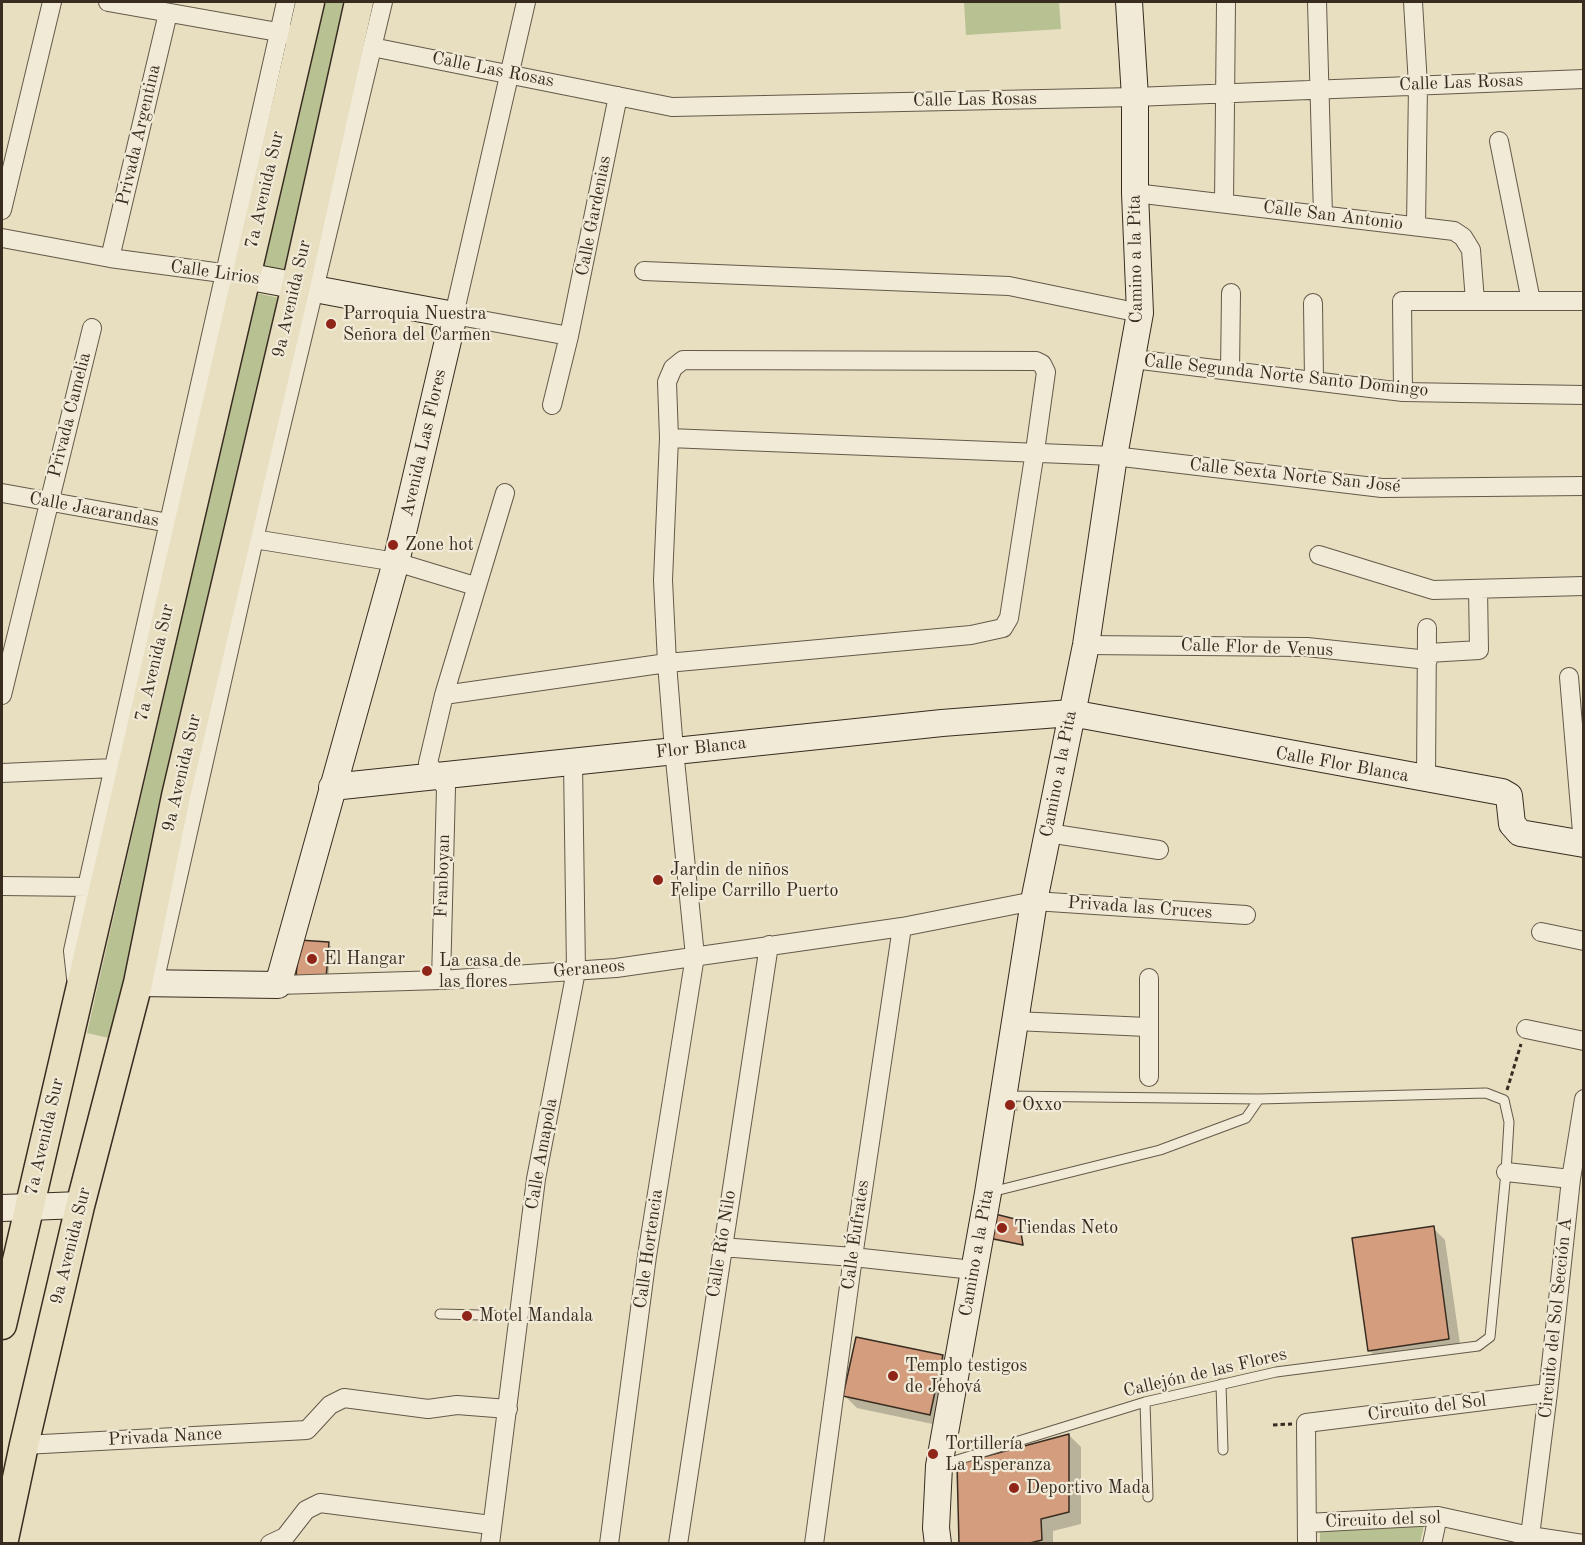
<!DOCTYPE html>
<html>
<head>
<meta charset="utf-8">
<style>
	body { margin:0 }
	#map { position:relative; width:1585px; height:1545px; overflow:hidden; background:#e8dfc1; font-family:"Old Standard TT",serif }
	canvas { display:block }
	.frame { position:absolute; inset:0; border:3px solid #382c21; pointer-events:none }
</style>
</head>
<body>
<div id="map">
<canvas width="1585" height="1545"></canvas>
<div class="frame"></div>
</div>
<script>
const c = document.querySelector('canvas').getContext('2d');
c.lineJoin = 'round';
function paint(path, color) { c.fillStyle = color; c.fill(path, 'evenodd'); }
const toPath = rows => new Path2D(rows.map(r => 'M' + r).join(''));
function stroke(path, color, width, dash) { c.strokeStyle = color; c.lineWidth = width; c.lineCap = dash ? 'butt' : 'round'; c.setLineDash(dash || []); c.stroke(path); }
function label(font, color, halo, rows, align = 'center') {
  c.font = font + ' "Old Standard TT",serif'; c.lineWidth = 4.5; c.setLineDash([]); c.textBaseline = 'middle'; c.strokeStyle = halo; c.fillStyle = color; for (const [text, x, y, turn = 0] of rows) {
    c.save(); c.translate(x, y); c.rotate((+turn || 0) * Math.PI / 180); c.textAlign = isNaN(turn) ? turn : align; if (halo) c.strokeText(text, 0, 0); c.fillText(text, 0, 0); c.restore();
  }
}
const green = toPath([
	[322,2,352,2,289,272,262,265],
	[964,2,1059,2,1061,29,966,35],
	[256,293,284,299,113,1039,87,1033],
	[1425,1521,1420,1543,1320,1543,1320,1526]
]);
const shadow = toPath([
	[300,941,331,946,328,981],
	[1006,1101,1016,1101,1018,1111,1007,1111],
	[1018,1221,1024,1246,988,1239],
	[1433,1228,1445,1240,1461,1351,1382,1363,1369,1350],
	[857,1339,943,1357,955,1369,942,1426,857,1408,845,1396],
	[1069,1435,1081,1447,1081,1524,1053,1531,1053,1544,961,1544]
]);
const building = toPath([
	[299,940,329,942,326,979,296,977,299,940],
	[987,1212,1019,1220,1023,1245,984,1237,987,1212],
	[1434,1226,1449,1339,1368,1351,1352,1238,1434,1226],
	[856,1337,943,1355,930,1415,843,1396,856,1337],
	[1069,1434,1069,1512,1041,1519,1042,1540,1026,1544,959,1544,957,1464,1069,1434]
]);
const path = toPath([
	[1507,1090,1521,1044],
	[1273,1425,1292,1424]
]);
const lane = toPath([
	[991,1192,1160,1150,1246,1118,1259,1099],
	[440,1314,519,1316],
	[1221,1384,1223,1450],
	[1145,1402,1148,1497],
	[941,1465,1145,1402,1276,1372,1478,1346,1490,1337,1506,1172,1509,1122,1504,1100,1486,1093,1259,1099,1005,1096]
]);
const street = toPath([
	[108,2,289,34],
	[526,2,454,315,569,336],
	[1317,2,1323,215],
	[1413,2,1418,85,1416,226],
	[372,47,672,107,1135,97,1584,79],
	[1499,141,1531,301],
	[1135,193,1454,231,1463,237,1471,250,1475,301],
	[1224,203,1226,2],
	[2,210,52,2],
	[2,238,110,258,237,275],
	[110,258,168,13],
	[644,271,1009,286,1140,313],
	[1313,303,1314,381],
	[1133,359,1403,392,1584,395],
	[1230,371,1231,293],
	[1403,392,1402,301,1584,301],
	[552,405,569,336,618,96],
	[669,438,1114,456,1382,488,1584,486],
	[2,493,180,525],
	[254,539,396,562,475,586],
	[1319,555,1433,590,1584,586],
	[1086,645,1307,647,1428,660],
	[1428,653,1479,650,1478,589],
	[1569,677,1583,844],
	[2,695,92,328],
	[444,695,667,663,971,635,1003,628,1009,618,1035,451,1046,372,1042,364,1036,361,683,360,673,368,667,382,669,438,663,580,667,663,674,750,695,956,647,1256,609,1544],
	[2,773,113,768],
	[1426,780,1427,628],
	[1048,833,1159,850],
	[2,886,87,887],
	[1541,932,1584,941],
	[76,978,73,951,87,887,286,2],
	[441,980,446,788,428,763,444,695,505,493],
	[154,983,254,539,383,2],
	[278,985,441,980,616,968,902,927,1034,901,1246,915],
	[1015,1021,1147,1027],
	[1526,1029,1584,1041],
	[1149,1077,1149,978],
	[1506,1172,1571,1179],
	[721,1247,853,1257,973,1270],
	[24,1445,307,1430,330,1405,344,1398,428,1409,457,1405,508,1409],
	[1307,1523,1438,1516,1530,1536,1583,1544],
	[1530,1536,1548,1393,1571,1179,1584,1099],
	[270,1544,285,1537,306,1510,320,1503,491,1525],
	[490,1544,536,1179,576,971,573,763],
	[678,1544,769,945],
	[814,1544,853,1257,902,927],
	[1307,1544,1306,1423,1548,1393],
	[1432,1544,1438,1516]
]);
const secondary = toPath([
	[332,787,942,723,1071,713,1502,792,1509,796,1512,824,1520,833,1584,844],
	[138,983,278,985,396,562,454,315,245,276],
	[2,1208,80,1205],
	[938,1544,936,1528,939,1466,988,1193,1034,901,1086,645,1114,456,1140,313,1135,193,1135,97,1129,2]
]);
const primary = toPath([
	[2,1325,310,2],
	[3,1544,24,1445,80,1206,138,983,176,796,296,286,359,2]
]);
const markers = [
	[331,324,6,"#8f2418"],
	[393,545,6,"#8f2418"],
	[658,880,6,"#8f2418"],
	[312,959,6,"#8f2418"],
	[427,971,6,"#8f2418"],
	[1010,1105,6,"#8f2418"],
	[1002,1228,6,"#8f2418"],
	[467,1316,6,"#8f2418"],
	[893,1376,6,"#8f2418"],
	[933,1454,6,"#8f2418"],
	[1014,1488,6,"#8f2418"]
];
const streetNames = [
	["Calle Las Rosas",493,70,11],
	["Calle Las Rosas",1461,83,-2],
	["Calle Las Rosas",975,100,-1],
	["Privada Argentina",139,135,-77],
	["7a Avenida Sur",265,190,-77],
	["Calle Gardenias",594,216,-79],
	["Calle San Antonio",1333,216,7],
	["Camino a la Pita",1136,259,-91],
	["Calle Lirios",215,273,8],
	["9a Avenida Sur",292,299,-77],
	["Calle Segunda Norte Santo Domingo",1286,376,6],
	["Privada Camelia",70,415,-76],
	["Avenida Las Flores",424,443,-77],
	["Calle Sexta Norte San José",1295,476,6],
	["Calle Jacarandas",94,510,10],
	["Calle Flor de Venus",1257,648,2],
	["7a Avenida Sur",155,663,-77],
	["Flor Blanca",701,748,-6],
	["Calle Flor Blanca",1342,765,10],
	["9a Avenida Sur",182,773,-77],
	["Camino a la Pita",1059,774,-79],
	["Franboyan",443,876,-88],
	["Privada las Cruces",1140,908,4],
	["Geraneos",589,969,-5],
	["7a Avenida Sur",45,1137,-77],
	["Calle Amapola",542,1154,-80],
	["Calle Éufrates",856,1235,-82],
	["Calle Río Nilo",722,1244,-81],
	["9a Avenida Sur",71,1246,-76],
	["Calle Hortencia",649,1249,-82],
	["Camino a la Pita",977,1253,-80],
	["Circuito del Sol Sección A",1556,1318,-84],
	["Callejón de las Flores",1205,1373,-13],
	["Circuito del Sol",1427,1408,-7],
	["Privada Nance",165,1437,-3],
	["Circuito del sol",1383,1520,-2]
];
const poiNames = [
	["Parroquia Nuestra",343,314],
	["Señora del Carmen",343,335],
	["Zone hot",405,545],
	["Jardin de niños",670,870],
	["Felipe Carrillo Puerto",670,891],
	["El Hangar",324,959],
	["La casa de",439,961],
	["las flores",439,982],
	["Oxxo",1022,1105],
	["Tiendas Neto",1014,1228],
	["Motel Mandala",479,1316],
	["Templo testigos",905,1366],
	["de Jehová",905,1387],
	["Tortillería",945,1444],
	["La Esperanza",945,1465],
	["Deportivo Mada",1026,1488]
];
paint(green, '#b8c192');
paint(shadow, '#0003');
paint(building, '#d39d7e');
stroke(building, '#382c21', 1.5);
stroke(lane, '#645949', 11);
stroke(street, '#645949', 20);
stroke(secondary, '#382c21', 28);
stroke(primary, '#382c21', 31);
stroke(path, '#382c21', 3, [4.5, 3]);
stroke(lane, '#f0ead7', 9);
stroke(street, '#f0ead7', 18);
stroke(secondary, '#f0ead7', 26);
stroke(primary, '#e8dfc1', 28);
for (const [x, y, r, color] of markers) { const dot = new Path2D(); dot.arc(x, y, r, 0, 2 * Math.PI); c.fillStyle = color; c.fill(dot); stroke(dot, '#f0ead7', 2); }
label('18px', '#382c21', '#f0ead7', streetNames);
label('18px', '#382c21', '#f0ead7', poiNames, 'left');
</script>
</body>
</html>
